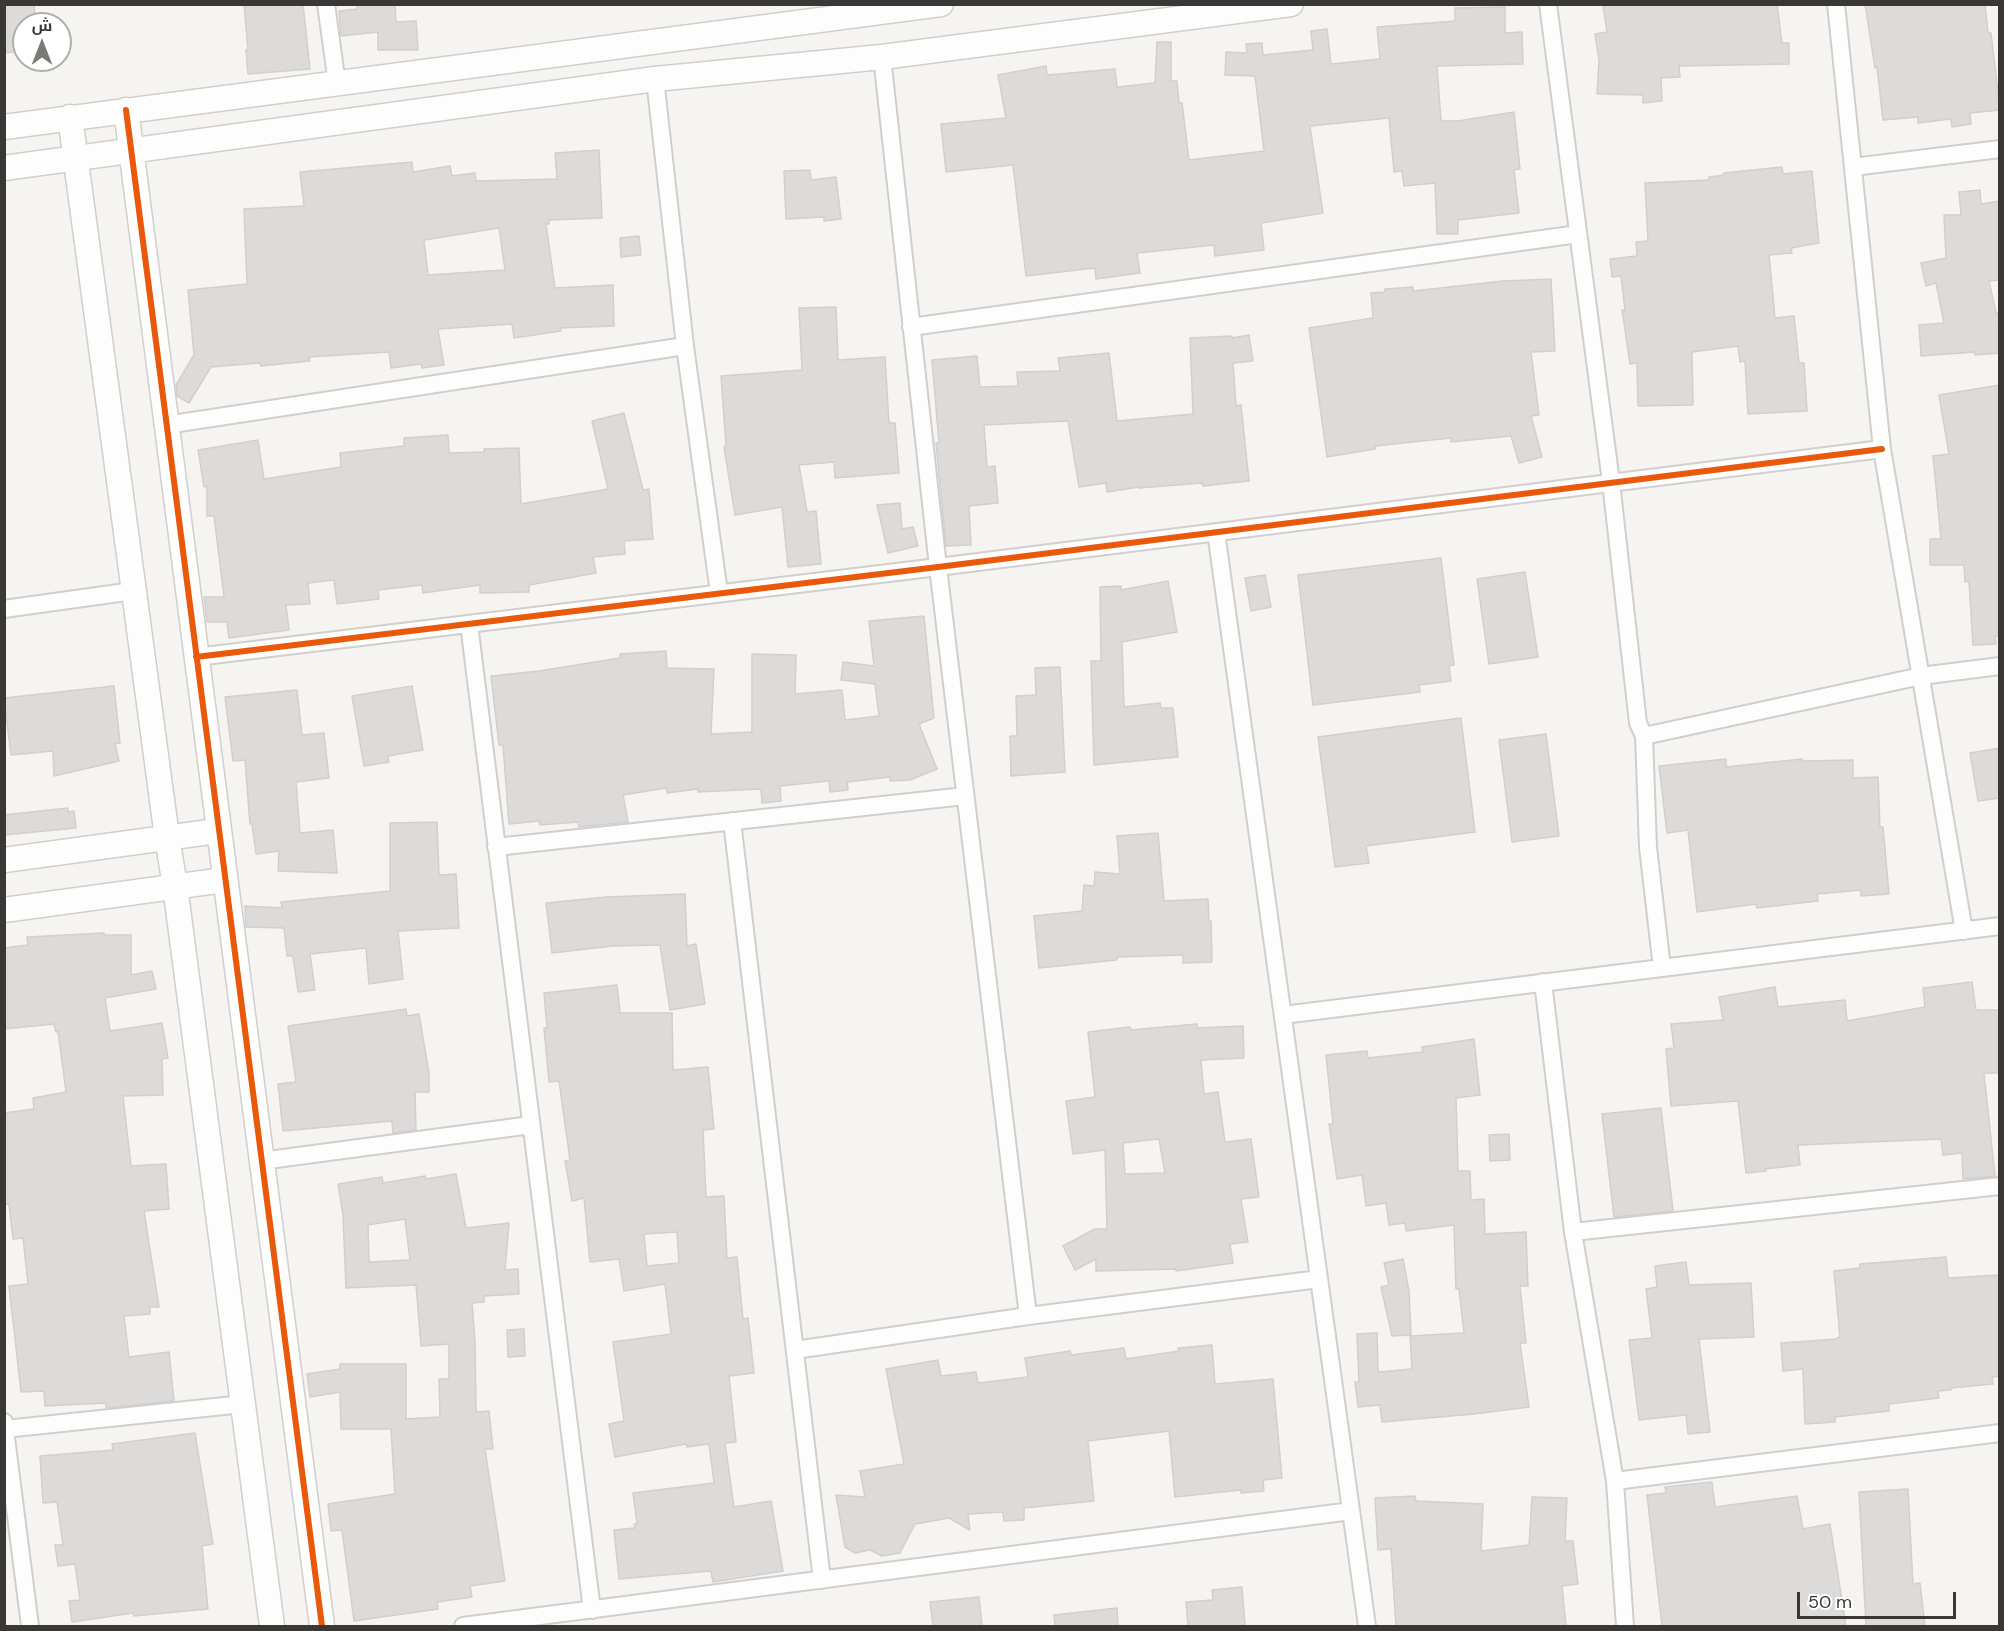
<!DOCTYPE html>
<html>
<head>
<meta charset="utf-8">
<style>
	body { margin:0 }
	#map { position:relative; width:2004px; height:1631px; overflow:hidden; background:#f6f4f1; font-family:"DM Sans",Cairo,sans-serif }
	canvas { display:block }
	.frame { position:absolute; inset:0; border:6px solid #3a3835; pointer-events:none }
	.north { position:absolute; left:12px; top:12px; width:60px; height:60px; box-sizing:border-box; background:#fff; border:2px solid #b0afae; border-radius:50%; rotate:0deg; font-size:16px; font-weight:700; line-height:24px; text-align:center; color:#3a3835 }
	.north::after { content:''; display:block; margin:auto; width:21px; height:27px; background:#7c7a77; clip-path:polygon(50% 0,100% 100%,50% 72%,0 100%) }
	.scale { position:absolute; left:1797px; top:1592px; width:159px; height:27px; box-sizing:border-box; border:3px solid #3a3835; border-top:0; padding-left:8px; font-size:18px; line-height:21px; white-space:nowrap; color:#3a3835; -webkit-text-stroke:4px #fff; paint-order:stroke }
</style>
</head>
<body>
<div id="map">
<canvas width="2004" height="1631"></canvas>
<div class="frame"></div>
<div class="north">ش</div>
<div class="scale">50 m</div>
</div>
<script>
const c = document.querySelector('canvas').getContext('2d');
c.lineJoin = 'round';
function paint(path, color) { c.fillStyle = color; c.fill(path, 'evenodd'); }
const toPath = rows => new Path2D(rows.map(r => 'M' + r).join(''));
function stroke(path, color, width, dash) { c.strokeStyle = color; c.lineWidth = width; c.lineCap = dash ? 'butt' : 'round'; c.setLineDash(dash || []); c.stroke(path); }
const building = toPath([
	[4,4,34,4,36,24,24,24,24,51,4,53,4,4],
	[244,4,303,4,310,69,248,74,246,50,248,50,244,4],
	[357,4,395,4,396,22,416,21,418,50,378,50,378,32,341,36,339,11,357,9,357,4],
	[1616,4,1777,4,1782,43,1789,43,1789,64,1679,66,1680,77,1661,78,1662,101,1643,103,1643,95,1597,94,1599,61,1595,34,1607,32,1603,6,1616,4],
	[1865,4,1985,4,1988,33,1991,33,2000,110,1970,113,1971,124,1952,127,1951,119,1918,123,1918,117,1883,120,1877,67,1875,68,1865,4],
	[1505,7,1505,33,1522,32,1523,64,1437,66,1441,121,1458,121,1514,112,1520,169,1514,170,1519,213,1458,220,1458,234,1437,234,1435,183,1404,186,1402,171,1394,172,1389,118,1310,126,1323,213,1261,223,1264,250,1215,256,1214,245,1137,253,1140,273,1096,279,1095,268,1026,276,1013,165,946,172,941,124,1006,118,998,75,1046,66,1047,75,1115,69,1117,87,1155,83,1157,42,1171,42,1171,81,1177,81,1179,103,1182,103,1189,160,1264,151,1255,76,1225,75,1226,52,1247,53,1246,44,1262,43,1263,55,1313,50,1311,31,1327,29,1331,64,1380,59,1377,27,1455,21,1455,8,1505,7],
	[599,150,602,218,549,220,549,224,546,224,555,288,613,285,614,326,560,328,561,331,514,338,512,324,438,329,444,365,422,368,421,364,391,368,389,352,309,357,310,361,261,366,260,363,211,367,189,403,177,396,176,385,194,355,188,290,247,284,244,209,304,206,300,172,412,162,413,172,450,166,452,176,475,173,476,181,557,179,555,153,599,150],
	[499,228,505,270,428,275,424,240,499,228],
	[1782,167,1783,174,1812,171,1819,243,1791,248,1792,253,1769,255,1775,318,1794,316,1799,363,1804,363,1807,411,1748,414,1745,361,1740,362,1738,346,1692,352,1693,405,1638,406,1637,363,1630,364,1622,310,1625,310,1621,276,1612,277,1610,259,1637,256,1636,242,1648,241,1645,183,1709,180,1709,177,1724,175,1724,173,1782,167],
	[810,170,811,180,836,177,841,219,824,221,824,217,786,219,784,171,810,170],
	[1980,190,1981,204,2000,201,2000,280,1989,281,1996,313,1998,313,2000,353,1975,355,1975,352,1921,356,1919,325,1944,323,1936,283,1926,286,1921,263,1946,258,1944,215,1961,215,1959,192,1980,190],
	[639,236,641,255,621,257,620,238,639,236],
	[1551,279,1555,351,1531,352,1539,415,1531,416,1542,457,1519,463,1511,436,1451,442,1451,438,1375,446,1375,449,1327,457,1309,328,1373,318,1371,293,1385,292,1385,289,1413,287,1413,291,1503,281,1551,279],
	[836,307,838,360,885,357,889,423,895,423,899,473,835,478,834,462,799,465,807,512,816,511,821,564,788,567,782,507,735,515,724,447,726,446,721,376,802,370,799,308,836,307],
	[1249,335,1253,361,1233,363,1236,406,1241,405,1249,481,1203,486,1202,483,1139,488,1139,487,1107,492,1106,483,1079,487,1068,421,984,425,987,467,995,466,998,503,969,506,971,545,946,546,936,443,939,443,932,360,977,356,980,387,1018,386,1017,372,1060,371,1058,358,1109,353,1117,421,1193,414,1190,338,1232,336,1232,338,1249,335],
	[2000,385,2000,636,1995,636,1996,644,1973,645,1969,581,1965,582,1964,565,1930,565,1930,539,1941,539,1933,456,1949,454,1939,395,2000,385],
	[624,413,643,490,649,489,653,539,624,541,625,554,593,557,596,573,529,585,529,592,480,593,480,585,423,593,422,585,378,590,379,599,337,604,334,580,308,583,310,604,286,605,289,630,229,638,227,622,207,622,204,597,224,597,214,516,207,516,207,486,204,487,198,450,258,440,264,479,341,467,340,453,404,446,404,438,448,435,449,453,484,452,484,449,519,448,521,504,608,489,592,421,624,413],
	[900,503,902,529,913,527,918,546,888,553,877,505,900,503],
	[1441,558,1454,665,1449,666,1451,681,1419,685,1420,692,1313,705,1298,575,1441,558],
	[1525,572,1538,657,1489,664,1477,579,1525,572],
	[1265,575,1271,607,1251,611,1245,578,1265,575],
	[1168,581,1177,632,1122,642,1124,707,1160,703,1161,708,1173,708,1178,757,1094,765,1091,661,1101,661,1100,587,1121,586,1121,590,1168,581],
	[924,616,934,718,919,724,937,769,910,780,890,781,890,777,847,782,848,790,830,792,829,781,780,786,781,801,762,803,761,789,698,792,698,789,667,793,666,788,623,795,628,822,579,827,578,822,540,825,539,821,509,824,503,745,499,745,491,676,539,671,620,658,620,654,666,651,667,668,714,669,711,734,752,732,752,654,796,655,795,694,842,690,845,720,879,716,875,684,841,680,843,662,874,666,869,621,924,616],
	[1060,667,1065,772,1011,776,1010,736,1017,736,1016,696,1036,695,1035,668,1060,667],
	[114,686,120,743,115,744,119,761,54,776,53,751,11,755,4,698,114,686],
	[412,686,423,750,388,756,389,762,364,766,352,696,412,686],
	[297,690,302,735,324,733,329,778,296,782,300,833,333,830,337,873,278,871,279,851,256,854,252,824,250,824,245,760,233,761,225,697,297,690],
	[1461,718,1475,832,1366,846,1369,863,1335,867,1318,737,1461,718],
	[1546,734,1559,836,1512,842,1499,740,1546,734],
	[2000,748,2000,798,1978,801,1970,753,2000,748],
	[1726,759,1726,767,1802,759,1803,761,1853,760,1853,778,1878,777,1880,827,1883,827,1889,894,1861,896,1861,890,1817,894,1818,901,1757,908,1756,904,1697,912,1688,830,1667,833,1659,766,1726,759],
	[68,808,68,812,74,811,76,828,4,835,4,815,68,808],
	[437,822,439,875,456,874,459,928,398,931,403,979,369,984,366,948,310,954,315,990,298,992,293,956,287,956,284,928,246,927,245,906,282,908,281,902,390,891,390,823,437,822],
	[1158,833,1164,901,1208,899,1209,921,1211,921,1212,962,1183,963,1183,955,1117,957,1117,960,1039,968,1034,916,1082,911,1084,885,1094,886,1095,872,1120,874,1117,836,1158,833],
	[685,894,687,946,696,944,705,1004,670,1010,660,945,613,946,552,953,546,903,606,897,685,894],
	[104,933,104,935,131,935,131,975,152,971,156,989,105,998,110,1031,162,1023,168,1058,162,1059,163,1095,123,1096,131,1166,166,1164,169,1209,144,1211,159,1307,150,1307,150,1314,124,1316,129,1357,169,1352,174,1401,106,1408,106,1403,45,1406,44,1391,21,1392,9,1286,28,1284,23,1238,13,1239,9,1204,4,1205,4,1113,34,1109,33,1098,66,1092,58,1031,56,1032,54,1024,4,1029,4,948,28,945,27,937,104,933],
	[1972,982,1976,1010,2000,1010,2000,1073,1984,1073,1995,1176,1963,1179,1962,1153,1943,1155,1941,1139,1798,1145,1800,1165,1765,1169,1766,1171,1746,1173,1738,1101,1671,1106,1666,1049,1674,1048,1671,1024,1723,1020,1719,997,1775,987,1778,1007,1845,1000,1847,1021,1925,1007,1923,988,1972,982],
	[617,985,620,1013,672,1013,673,1070,708,1067,714,1129,703,1130,706,1197,724,1196,727,1258,737,1257,743,1319,748,1318,754,1373,729,1376,736,1442,725,1443,734,1507,771,1501,783,1571,713,1582,711,1571,619,1579,614,1530,635,1528,634,1524,637,1524,633,1493,714,1483,709,1444,687,1447,686,1444,615,1457,609,1424,624,1421,613,1342,671,1334,665,1284,624,1291,619,1259,590,1262,584,1198,572,1201,565,1161,570,1160,559,1081,549,1082,544,1028,547,1028,544,993,617,985],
	[677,1232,679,1263,647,1266,644,1234,677,1232],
	[406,1009,407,1016,419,1014,429,1073,429,1092,415,1092,416,1130,393,1133,392,1121,283,1131,278,1084,296,1082,288,1026,406,1009],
	[1197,1024,1197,1028,1243,1026,1244,1058,1201,1060,1204,1094,1218,1092,1225,1142,1251,1139,1259,1197,1241,1199,1248,1242,1230,1244,1233,1263,1176,1271,1176,1269,1096,1271,1096,1259,1075,1270,1063,1246,1095,1229,1107,1229,1105,1150,1073,1154,1066,1101,1095,1097,1088,1032,1130,1027,1131,1030,1197,1024],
	[1159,1139,1165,1173,1125,1174,1123,1143,1159,1139],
	[1474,1039,1480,1095,1456,1098,1458,1171,1470,1171,1471,1200,1484,1199,1485,1234,1526,1232,1528,1286,1520,1286,1526,1343,1520,1343,1529,1407,1474,1414,1382,1422,1380,1405,1358,1407,1355,1382,1359,1382,1357,1334,1377,1333,1378,1372,1412,1369,1410,1336,1464,1333,1459,1289,1456,1289,1454,1225,1406,1231,1405,1223,1389,1225,1386,1203,1366,1206,1362,1175,1337,1179,1329,1124,1333,1124,1326,1055,1367,1051,1368,1058,1423,1052,1422,1047,1474,1039],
	[1661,1108,1673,1211,1614,1217,1602,1114,1661,1108],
	[1509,1134,1510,1160,1490,1161,1489,1135,1509,1134],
	[456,1174,466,1228,509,1223,505,1270,518,1269,519,1294,484,1296,484,1302,472,1303,475,1341,476,1412,489,1411,493,1449,485,1449,505,1581,470,1586,472,1597,437,1602,438,1609,354,1621,342,1530,331,1531,328,1504,395,1494,391,1429,341,1429,340,1392,310,1397,307,1374,340,1369,340,1364,406,1364,406,1419,440,1417,439,1379,449,1379,449,1344,421,1346,416,1285,346,1288,343,1215,338,1184,382,1177,383,1183,425,1176,426,1179,456,1174],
	[405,1219,410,1260,369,1262,368,1225,405,1219],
	[1946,1257,1948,1278,2000,1275,2000,1376,1992,1377,1993,1384,1951,1388,1951,1390,1938,1391,1939,1398,1889,1404,1889,1411,1835,1417,1835,1422,1805,1424,1803,1369,1783,1371,1781,1343,1837,1339,1837,1338,1840,1337,1834,1271,1860,1268,1860,1264,1946,1257],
	[1403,1259,1409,1291,1411,1335,1392,1336,1381,1287,1389,1285,1384,1263,1403,1259],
	[1686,1262,1689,1285,1751,1283,1754,1337,1699,1339,1710,1432,1688,1434,1686,1415,1639,1420,1629,1340,1652,1338,1646,1289,1657,1287,1655,1266,1686,1262],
	[524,1329,525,1356,508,1357,507,1330,524,1329],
	[1212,1345,1215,1384,1273,1379,1282,1478,1263,1480,1264,1491,1241,1493,1241,1490,1175,1497,1169,1431,1088,1441,1094,1501,1024,1508,1024,1520,1004,1521,1003,1512,968,1514,970,1530,949,1518,915,1524,900,1553,882,1556,870,1550,855,1553,845,1547,836,1495,865,1497,860,1471,904,1464,886,1369,938,1360,941,1376,976,1372,978,1383,1028,1377,1025,1358,1070,1351,1071,1355,1124,1348,1126,1359,1179,1351,1178,1348,1212,1345],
	[195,1433,213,1544,202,1546,208,1609,134,1616,133,1613,72,1622,69,1601,80,1600,75,1564,58,1566,55,1545,63,1545,57,1502,43,1503,40,1456,113,1450,112,1444,195,1433],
	[1712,1482,1715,1507,1797,1496,1803,1529,1830,1524,1846,1626,1662,1626,1647,1495,1666,1493,1665,1487,1712,1482],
	[1908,1489,1913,1584,1920,1583,1925,1626,1866,1626,1859,1492,1908,1489],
	[1415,1496,1416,1501,1483,1504,1481,1551,1529,1545,1532,1497,1567,1498,1565,1541,1573,1541,1578,1584,1562,1586,1566,1626,1396,1626,1391,1549,1378,1550,1375,1498,1415,1496],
	[1242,1587,1245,1626,1188,1626,1186,1602,1213,1600,1212,1590,1242,1587],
	[979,1597,982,1626,933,1626,930,1602,979,1597],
	[1117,1608,1118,1626,1055,1626,1054,1615,1117,1608]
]);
const street = toPath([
	[326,4,337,84],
	[1548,4,1611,482,1638,723,1644,736,1648,847,1662,968],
	[1836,4,1882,449,1964,931],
	[882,57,938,567,1028,1316],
	[655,79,685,346,719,593],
	[1853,167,2000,149],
	[911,327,1578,234],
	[166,425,685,346],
	[1216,532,1367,1626],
	[4,609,133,591],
	[469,624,592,1610],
	[196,657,938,567,1882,449],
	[1644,736,1921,676,2000,666],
	[732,821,822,1580],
	[496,847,965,796],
	[1543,982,1573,1232,1615,1481,1625,1626],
	[1283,1015,2000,926],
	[261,1161,531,1125],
	[1573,1232,2000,1186],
	[795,1350,1028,1316,1319,1279],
	[4,1422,30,1626],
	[5,1429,243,1404],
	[1615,1481,2000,1433],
	[463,1626,1351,1511]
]);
const secondary = toPath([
	[126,110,322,1626],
	[70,117,167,837,175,886,272,1626],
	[4,127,941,4],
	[4,168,655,79,882,57,1291,4],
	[4,860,217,831],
	[4,910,224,880]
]);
const cycleway = toPath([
	[126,110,322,1626],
	[196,657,938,567,1882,449]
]);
paint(building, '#dddbd9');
stroke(building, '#d2cfce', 1.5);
stroke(street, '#d1cfcd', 20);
stroke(secondary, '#d1cfcd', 27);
stroke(street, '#fefdfd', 16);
stroke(secondary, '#fefdfd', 24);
stroke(cycleway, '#e8590c', 6);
</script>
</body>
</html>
